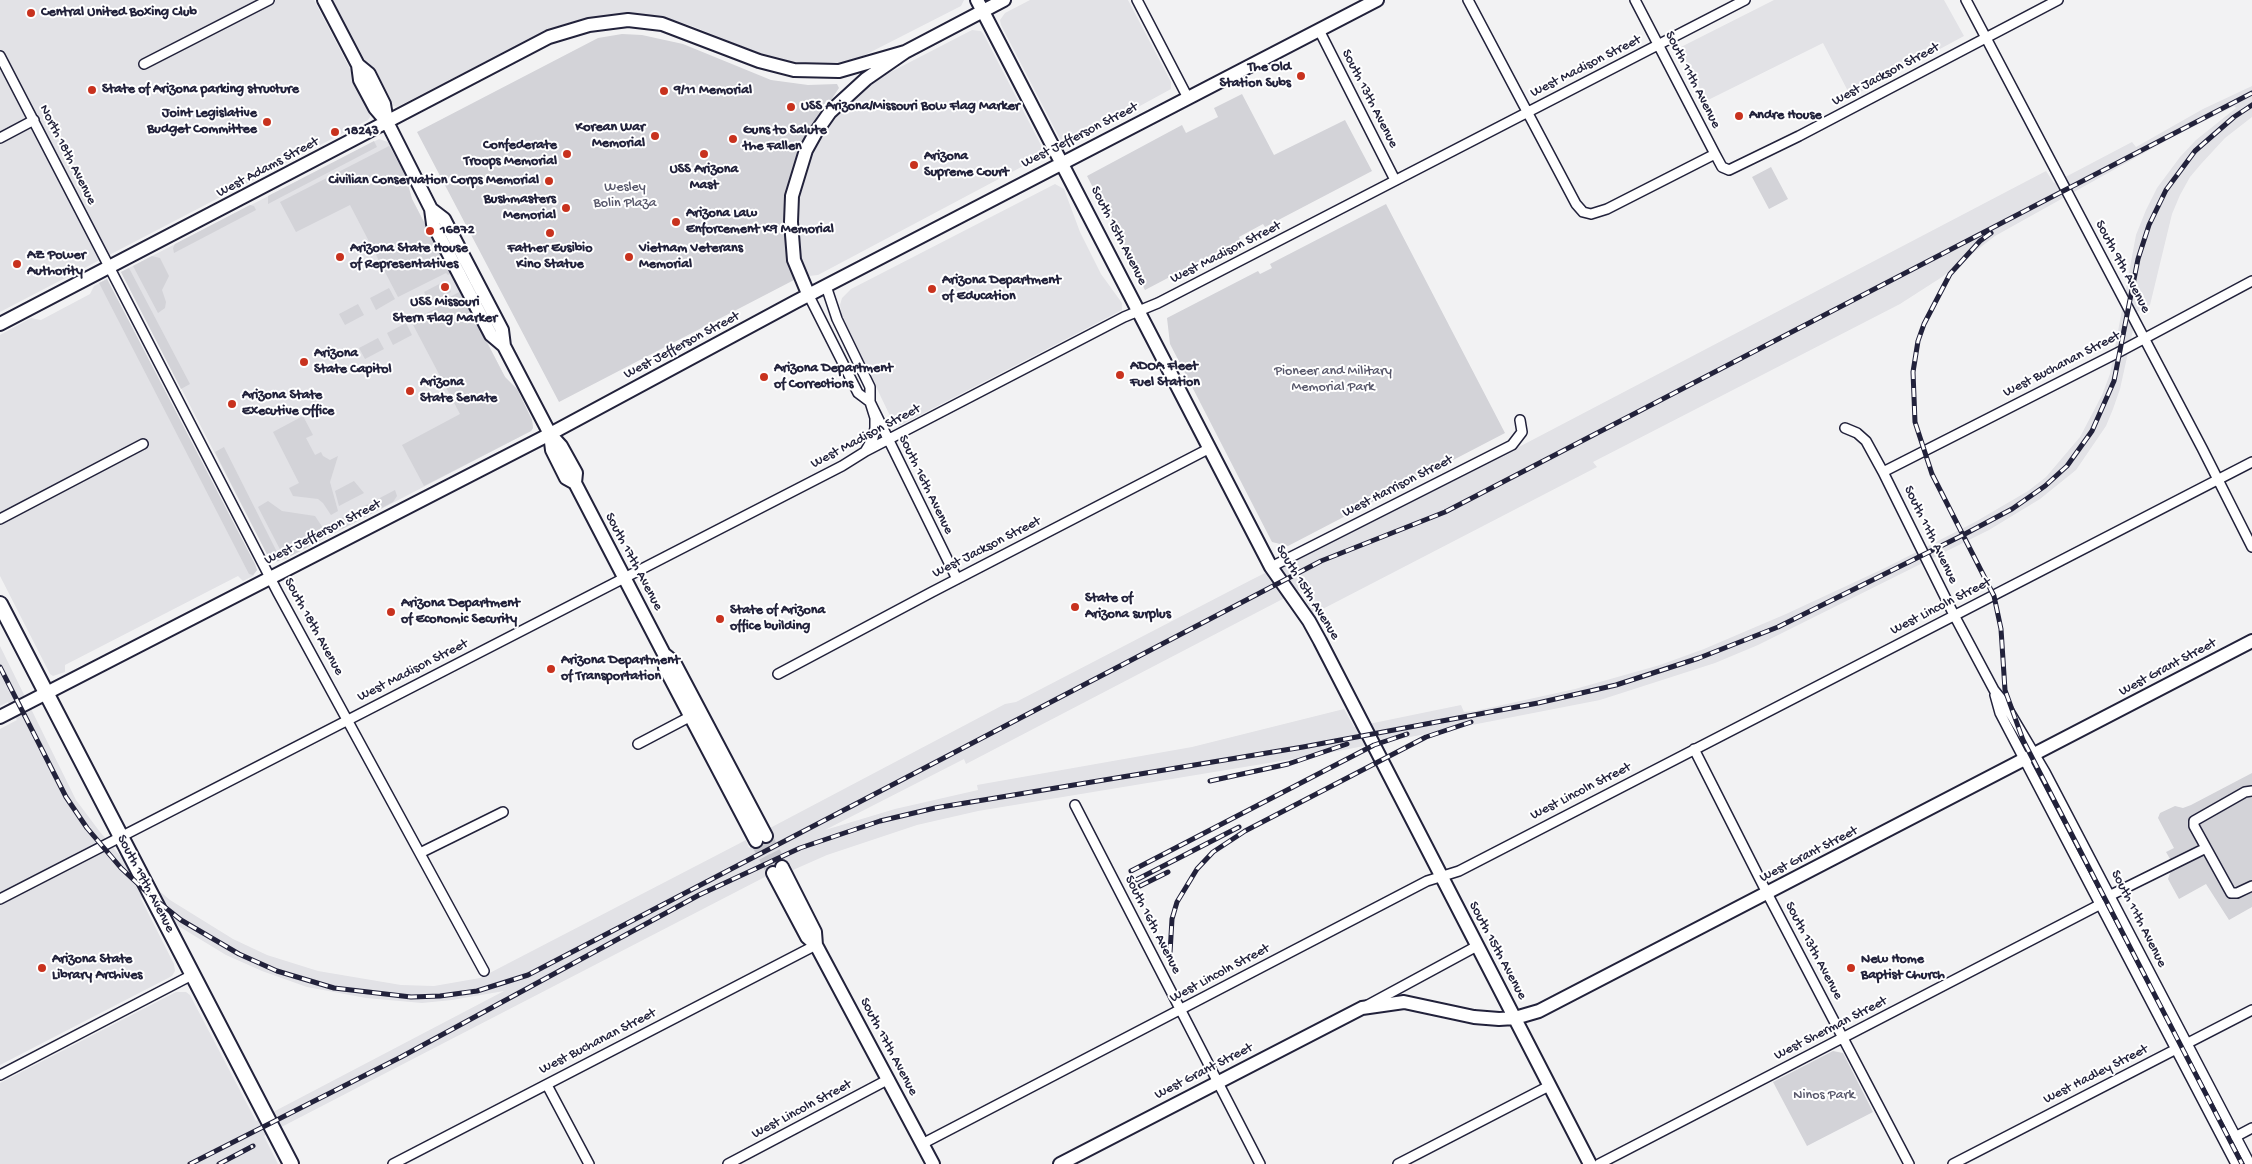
<!DOCTYPE html>
<html>
<head>
<meta charset="utf-8">
<style>
	body { margin:0 }
	canvas { display:block; background:#f2f2f3 }
</style>
</head>
<body>
<canvas width="2252" height="1164"></canvas>
<script>
const c = document.querySelector('canvas').getContext('2d');
c.lineJoin = 'round';
function paint(path, color) { c.fillStyle = color; c.fill(path, 'evenodd'); }
const toPath = rows => new Path2D(rows.map(r => 'M' + r).join(''));
function stroke(path, color, width, dash) { c.strokeStyle = color; c.lineWidth = width; c.lineCap = dash ? 'butt' : 'round'; c.setLineDash(dash || []); c.stroke(path); }
function label(font, color, halo, rows, align = 'center') {
  c.font = font + ' "Gochi Hand",sans-serif'; c.lineWidth = 4; c.setLineDash([]); c.textBaseline = 'middle'; c.strokeStyle = halo; c.fillStyle = color; for (const [text, x, y, turn = 0] of rows) {
    c.save(); c.translate(x, y); c.rotate((+turn || 0) * Math.PI / 180); c.textAlign = isNaN(turn) ? turn : align; if (halo) c.strokeText(text, 0, 0); c.fillText(text, 0, 0); c.restore();
  }
}
const built = toPath([
	[0,0,314,0,371,109,370,117,368,120,0,312],
	[333,0,964,0,961,6,861,57,840,62,815,64,788,61,761,54,692,26,663,17,635,13,609,15,578,20,549,29,397,107,388,104],
	[1030,0,1128,0,1171,82,1171,89,1072,143,1066,143,1061,141,1001,25,1000,20,1005,13],
	[1774,0,1944,0,1964,36,1851,97,1823,43,1706,101,1679,48],
	[972,30,981,31,984,35,1042,147,1042,156,818,275,809,276,806,274,802,267,797,237,797,200,812,151,829,123,858,93,883,76],
	[2252,86,2252,117,2225,138,2201,164,2190,177,2180,195,2172,214,2150,305,2137,312,2120,389,2113,409,2106,426,2076,470,2040,499,1989,530,1758,645,1715,663,1600,700,1323,754,978,811,917,825,827,855,793,870,790,864,264,1136,278,1164,0,1164,0,1083,176,992,186,992,190,995,256,1121,504,991,452,1000,422,1003,366,998,307,987,262,971,226,955,180,927,140,897,174,964,175,971,172,976,0,1065,0,729,17,720,8,702,0,706,0,646,76,800,100,832,127,864,170,900,233,939,267,955,318,971,401,985,434,986,480,978,746,840,749,848,774,834,770,828,1005,704,1016,702,1253,579,1515,449,2046,171,2054,183,2132,142,2136,147,2203,109],
	[2234,106,2236,108,2196,140,2180,157,2157,188,2146,210,2136,235,2110,374,2102,395,2080,437,2046,477,2028,491,1975,522,1887,567,1786,614,1704,649,1660,665,1575,689,1475,711,1464,712,1461,705,1354,727,1344,709,1192,747,977,785,978,790,895,809,825,830,964,759,966,764,1300,590,1313,614,1597,467,1593,462,1900,304,1942,277,1995,236,2169,139],
	[379,139,388,142,405,174,412,199,426,226,440,242,465,300,505,377,517,389,532,420,533,428,531,431,285,559,274,562,270,560,121,272],
	[1055,184,1064,189,1080,232,1101,274,1122,303,1122,310,901,425,897,425,893,422,842,316,840,305,842,298,851,289],
	[107,279,257,570,253,576,243,581,238,576,65,665,65,672,53,676,50,674,0,576,0,335,31,318,41,320,90,294,94,286]
]);
const green = toPath([
	[622,34,642,35,683,44,771,80,808,85,837,84,839,88,804,140,788,185,785,244,794,280,559,402,417,132,598,38],
	[1242,94,1274,155,1345,120,1372,171,1265,227,1263,224,1239,237,1240,240,1145,290,1087,176,1182,125,1186,133,1218,117,1214,108],
	[374,141,377,147,268,204,268,196],
	[389,146,405,174,412,199,426,226,440,242,455,271,448,275,446,273,398,297,350,205,296,232,280,202],
	[1771,167,1788,199,1769,209,1752,177],
	[1386,204,1505,433,1288,546,1272,542,1170,344,1167,318,1258,271,1260,274,1272,268,1270,264],
	[250,205,254,206,256,210,174,253,173,248,175,244],
	[152,256,160,258,169,276,162,290,166,302,165,308,158,313,133,266],
	[129,268,190,384,181,389,121,272],
	[107,279,255,564,257,570,253,575,249,574,99,283],
	[445,281,451,292,430,303,424,292],
	[389,288,395,299,376,310,370,298],
	[465,289,465,300,505,377,517,389,532,420,533,428,531,431,424,486,402,445,460,414,411,321,446,303,446,299],
	[358,304,364,315,345,325,339,314],
	[406,323,412,335,393,345,387,333],
	[378,338,384,349,365,359,359,348],
	[303,416,313,435,306,438,315,455,321,452,323,456,330,460,338,456,330,482,338,511,331,515,323,503,318,499,293,496,289,488,299,483,273,432],
	[224,447,280,558,279,561,274,562,270,560,215,452],
	[354,481,364,493,339,506,335,491],
	[395,490,397,496,393,502,342,529,332,523],
	[268,501,282,511,315,516,323,528,323,539,285,559,258,507],
	[2252,773,2252,907,2229,920,2206,884,2179,899,2168,879,2173,864,2166,852,2174,848,2158,818,2160,813,2175,806,2183,808,2191,805],
	[1833,1051,1843,1053,1873,1112,1807,1146,1773,1082]
]);
const secondaryTunnel = toPath([
	[766,836,782,867],
	[756,841,773,873]
]);
const street = toPath([
	[1137,0,1188,98],
	[1468,0,1576,204,1583,212,1591,214,1607,209,1715,154],
	[1635,0,1715,154,1722,167,1729,170,1799,136,2058,0],
	[1966,0,2202,448,2252,547],
	[1319,30,1395,180],
	[0,56,278,593,484,971],
	[144,64,269,0],
	[0,138,34,120],
	[826,286,837,319,870,387,870,402,875,418,875,428,873,438,866,450],
	[809,296,858,393,870,402,957,579],
	[1845,428,1857,433,1866,441,1883,472,1954,615,1994,690,2003,701,2045,772,2250,1164],
	[1883,472,2121,351,2252,281],
	[0,519,143,444],
	[1271,567,1512,445,1522,432,1520,420],
	[778,674,932,592,1210,448],
	[1995,695,2000,713,2236,1164],
	[638,744,695,714],
	[1694,749,1767,893,1909,1164],
	[2252,791,2245,792,2194,821,2194,826,2231,893,2237,893,2252,886],
	[1075,805,1260,1164],
	[420,853,503,812],
	[2111,895,2206,848],
	[0,899,842,466,866,451,1124,317,1158,303,1745,0],
	[1368,1005,1477,946],
	[0,1075,192,975],
	[547,1085,589,1164],
	[2235,1137,2252,1128],
	[922,1144,1427,881,1459,871,2252,462],
	[393,1164,816,945],
	[728,1164,889,1079],
	[1398,1164,1549,1086],
	[1599,1164,2101,904],
	[1953,1164,2252,1010]
]);
const secondary = toPath([
	[324,0,358,65,360,80,375,108,387,122,431,209,433,224,491,335,504,346],
	[977,0,1271,567,1309,621,1320,641,1590,1164],
	[358,65,369,74,384,104,387,122],
	[431,209,444,219,502,330,504,346,550,434,561,446,576,473,575,483,664,654,665,668,756,841],
	[809,296,794,260,791,222,792,196,806,150,816,132,830,112,866,79,905,52,1004,0],
	[0,324,549,37,589,25,628,20,662,24,759,61,794,70,839,71,905,52],
	[550,434,552,450,566,478,575,483],
	[664,654,674,662,766,836],
	[0,717,550,434,795,302,1377,0],
	[782,867,815,932,816,945,933,1164],
	[773,873,807,937,816,945],
	[1060,1164,1362,1008,1404,1002,1474,1017,1499,1019,1515,1018,1539,1011,2252,641]
]);
const primary = toPath([
	[0,604,291,1164]
]);
const rail = toPath([
	[1991,233,1980,241,1950,274,1924,324,1918,341,1913,372,1915,422,1932,474,1994,596,2001,629,2005,690,2023,740,2242,1164],
	[0,667,66,797,87,828,121,868,152,897,181,920,239,954,277,971,334,988,411,997,440,996,477,991,528,975,1321,561,1445,512,2252,93],
	[1210,781,1288,764,1347,744],
	[1131,871,1374,745,1407,734],
	[1136,880,1239,827],
	[1140,886,1168,872],
	[1170,953,1172,919,1177,902,1197,869,1213,852,1245,831,1426,737,1471,722],
	[190,1164,401,1057,699,895,800,848,880,821,935,808,1303,747,1538,703,1616,685,1699,658,1778,627,1963,535,2012,509,2045,486,2067,466,2092,431,2114,381,2138,259,2149,225,2166,190,2195,151,2234,117,2252,105],
	[219,1164,253,1146]
]);
const markers = [
	[31,13,5,"#c8321e"],
	[1301,76,5,"#c8321e"],
	[92,90,5,"#c8321e"],
	[664,91,5,"#c8321e"],
	[791,107,5,"#c8321e"],
	[1739,116,5,"#c8321e"],
	[267,122,5,"#c8321e"],
	[335,132,5,"#c8321e"],
	[655,136,5,"#c8321e"],
	[733,139,5,"#c8321e"],
	[567,154,5,"#c8321e"],
	[704,154,5,"#c8321e"],
	[914,165,5,"#c8321e"],
	[549,181,5,"#c8321e"],
	[566,208,5,"#c8321e"],
	[676,222,5,"#c8321e"],
	[430,231,5,"#c8321e"],
	[550,233,5,"#c8321e"],
	[340,257,5,"#c8321e"],
	[629,257,5,"#c8321e"],
	[17,264,5,"#c8321e"],
	[445,287,5,"#c8321e"],
	[932,289,5,"#c8321e"],
	[304,362,5,"#c8321e"],
	[1120,375,5,"#c8321e"],
	[764,377,5,"#c8321e"],
	[410,391,5,"#c8321e"],
	[232,404,5,"#c8321e"],
	[1075,607,5,"#c8321e"],
	[391,612,5,"#c8321e"],
	[720,619,5,"#c8321e"],
	[551,669,5,"#c8321e"],
	[42,968,5,"#c8321e"],
	[1851,968,5,"#c8321e"]
];
const poiNames = [
	["Central United Boxing Club",41,13],
	["The Old",1291,68,"right"],
	["Station Subs",1291,84,"right"],
	["State of Arizona parking structure",102,90],
	["9/11 Memorial",674,91],
	["USS Arizona/Missouri Bow Flag Marker",801,107],
	["Joint Legislative",257,114,"right"],
	["Budget Committee",257,130,"right"],
	["Andre House",1749,116],
	["Korean War",645,128,"right"],
	["Memorial",645,144,"right"],
	["Guns to Salute",743,131],
	["the Fallen",743,147],
	["18243",345,132],
	["Confederate",557,146,"right"],
	["Troops Memorial",557,162,"right"],
	["Arizona",924,157],
	["Supreme Court",924,173],
	["USS Arizona",704,170,"center"],
	["Mast",704,186,"center"],
	["Civilian Conservation Corps Memorial",539,181,"right"],
	["Bushmasters",556,200,"right"],
	["Memorial",556,216,"right"],
	["Arizona Law",686,214],
	["Enforcement K9 Memorial",686,230],
	["16872",440,231],
	["Arizona State House",350,249],
	["of Representatives",350,265],
	["Father Eusibio",550,249,"center"],
	["Kino Statue",550,265,"center"],
	["Vietnam Veterans",639,249],
	["Memorial",639,265],
	["AZ Power",27,256],
	["Authority",27,272],
	["Arizona Department",942,281],
	["of Education",942,297],
	["USS Missouri",445,303,"center"],
	["Stern Flag Marker",445,319,"center"],
	["Arizona",314,354],
	["State Capitol",314,370],
	["ADOA Fleet",1130,367],
	["Fuel Station",1130,383],
	["Arizona Department",774,369],
	["of Corrections",774,385],
	["Arizona",420,383],
	["State Senate",420,399],
	["Arizona State",242,396],
	["Executive Office",242,412],
	["State of",1085,599],
	["Arizona surplus",1085,615],
	["Arizona Department",401,604],
	["of Economic Security",401,620],
	["State of Arizona",730,611],
	["office building",730,627],
	["Arizona Department",561,661],
	["of Transportation",561,677],
	["Arizona State",52,960],
	["Library Archives",52,976],
	["New Home",1861,960],
	["Baptist Church",1861,976]
];
const streetNames = [
	["West Madison Street",1586,67,-27],
	["West Jackson Street",1886,75,-28],
	["South 11th Avenue",1692,80,63],
	["South 13th Avenue",1369,99,63],
	["West Jefferson Street",1080,136,-27],
	["North 18th Avenue",67,155,63],
	["West Adams Street",268,168,-28],
	["South 15th Avenue",1118,236,63],
	["West Madison Street",1226,253,-27],
	["South 9th Avenue",2122,267,62],
	["West Jefferson Street",682,346,-28],
	["West Buchanan Street",2062,365,-27],
	["West Madison Street",866,437,-28],
	["South 16th Avenue",925,485,64],
	["West Harrison Street",1398,487,-27],
	["West Jefferson Street",323,533,-27],
	["South 11th Avenue",1930,535,64],
	["West Jackson Street",987,548,-27],
	["South 17th Avenue",633,562,62],
	["South 15th Avenue",1307,593,58],
	["West Lincoln Street",1941,607,-27],
	["South 18th Avenue",313,627,61],
	["West Grant Street",2168,668,-28],
	["West Madison Street",413,671,-27],
	["West Lincoln Street",1581,792,-27],
	["West Grant Street",1809,855,-27],
	["South 19th Avenue",145,884,62],
	["South 11th Avenue",2138,919,63],
	["South 16th Avenue",1152,925,63],
	["South 15th Avenue",1497,951,62],
	["South 13th Avenue",1813,951,62],
	["West Lincoln Street",1220,974,-28],
	["West Sherman Street",1831,1029,-27],
	["West Buchanan Street",598,1042,-27],
	["South 17th Avenue",888,1047,62],
	["West Grant Street",1204,1072,-27],
	["West Hadley Street",2096,1075,-27],
	["West Lincoln Street",802,1110,-28]
];
const parkNames = [
	["Wesley",625,188],
	["Bolin Plaza",625,204],
	["Pioneer and Military",1333,372],
	["Memorial Park",1333,388],
	["Ninos Park",1824,1096]
];
paint(built, '#e2e2e6');
paint(green, '#d3d3d8');
stroke(secondaryTunnel, '#c8c8ce', 12, [12, 6]);
stroke(street, '#22223b', 12);
stroke(secondary, '#22223b', 16);
stroke(primary, '#22223b', 18);
stroke(street, '#fff', 9);
stroke(secondary, '#fff', 12);
stroke(primary, '#fff', 14);
stroke(rail, '#22223b', 5);
stroke(rail, '#fff', 3, [9]);
for (const [x, y, r, color] of markers) { const dot = new Path2D(); dot.arc(x, y, r, 0, 2 * Math.PI); c.fillStyle = color; c.fill(dot); stroke(dot, '#fff', 2); }
label('bold 14px', '#22223b', '#fff', poiNames, 'left');
label('14px', '#22223b', '#fff', streetNames);
label('14px', '#57576a', '#fff', parkNames);
</script>
</body>
</html>
